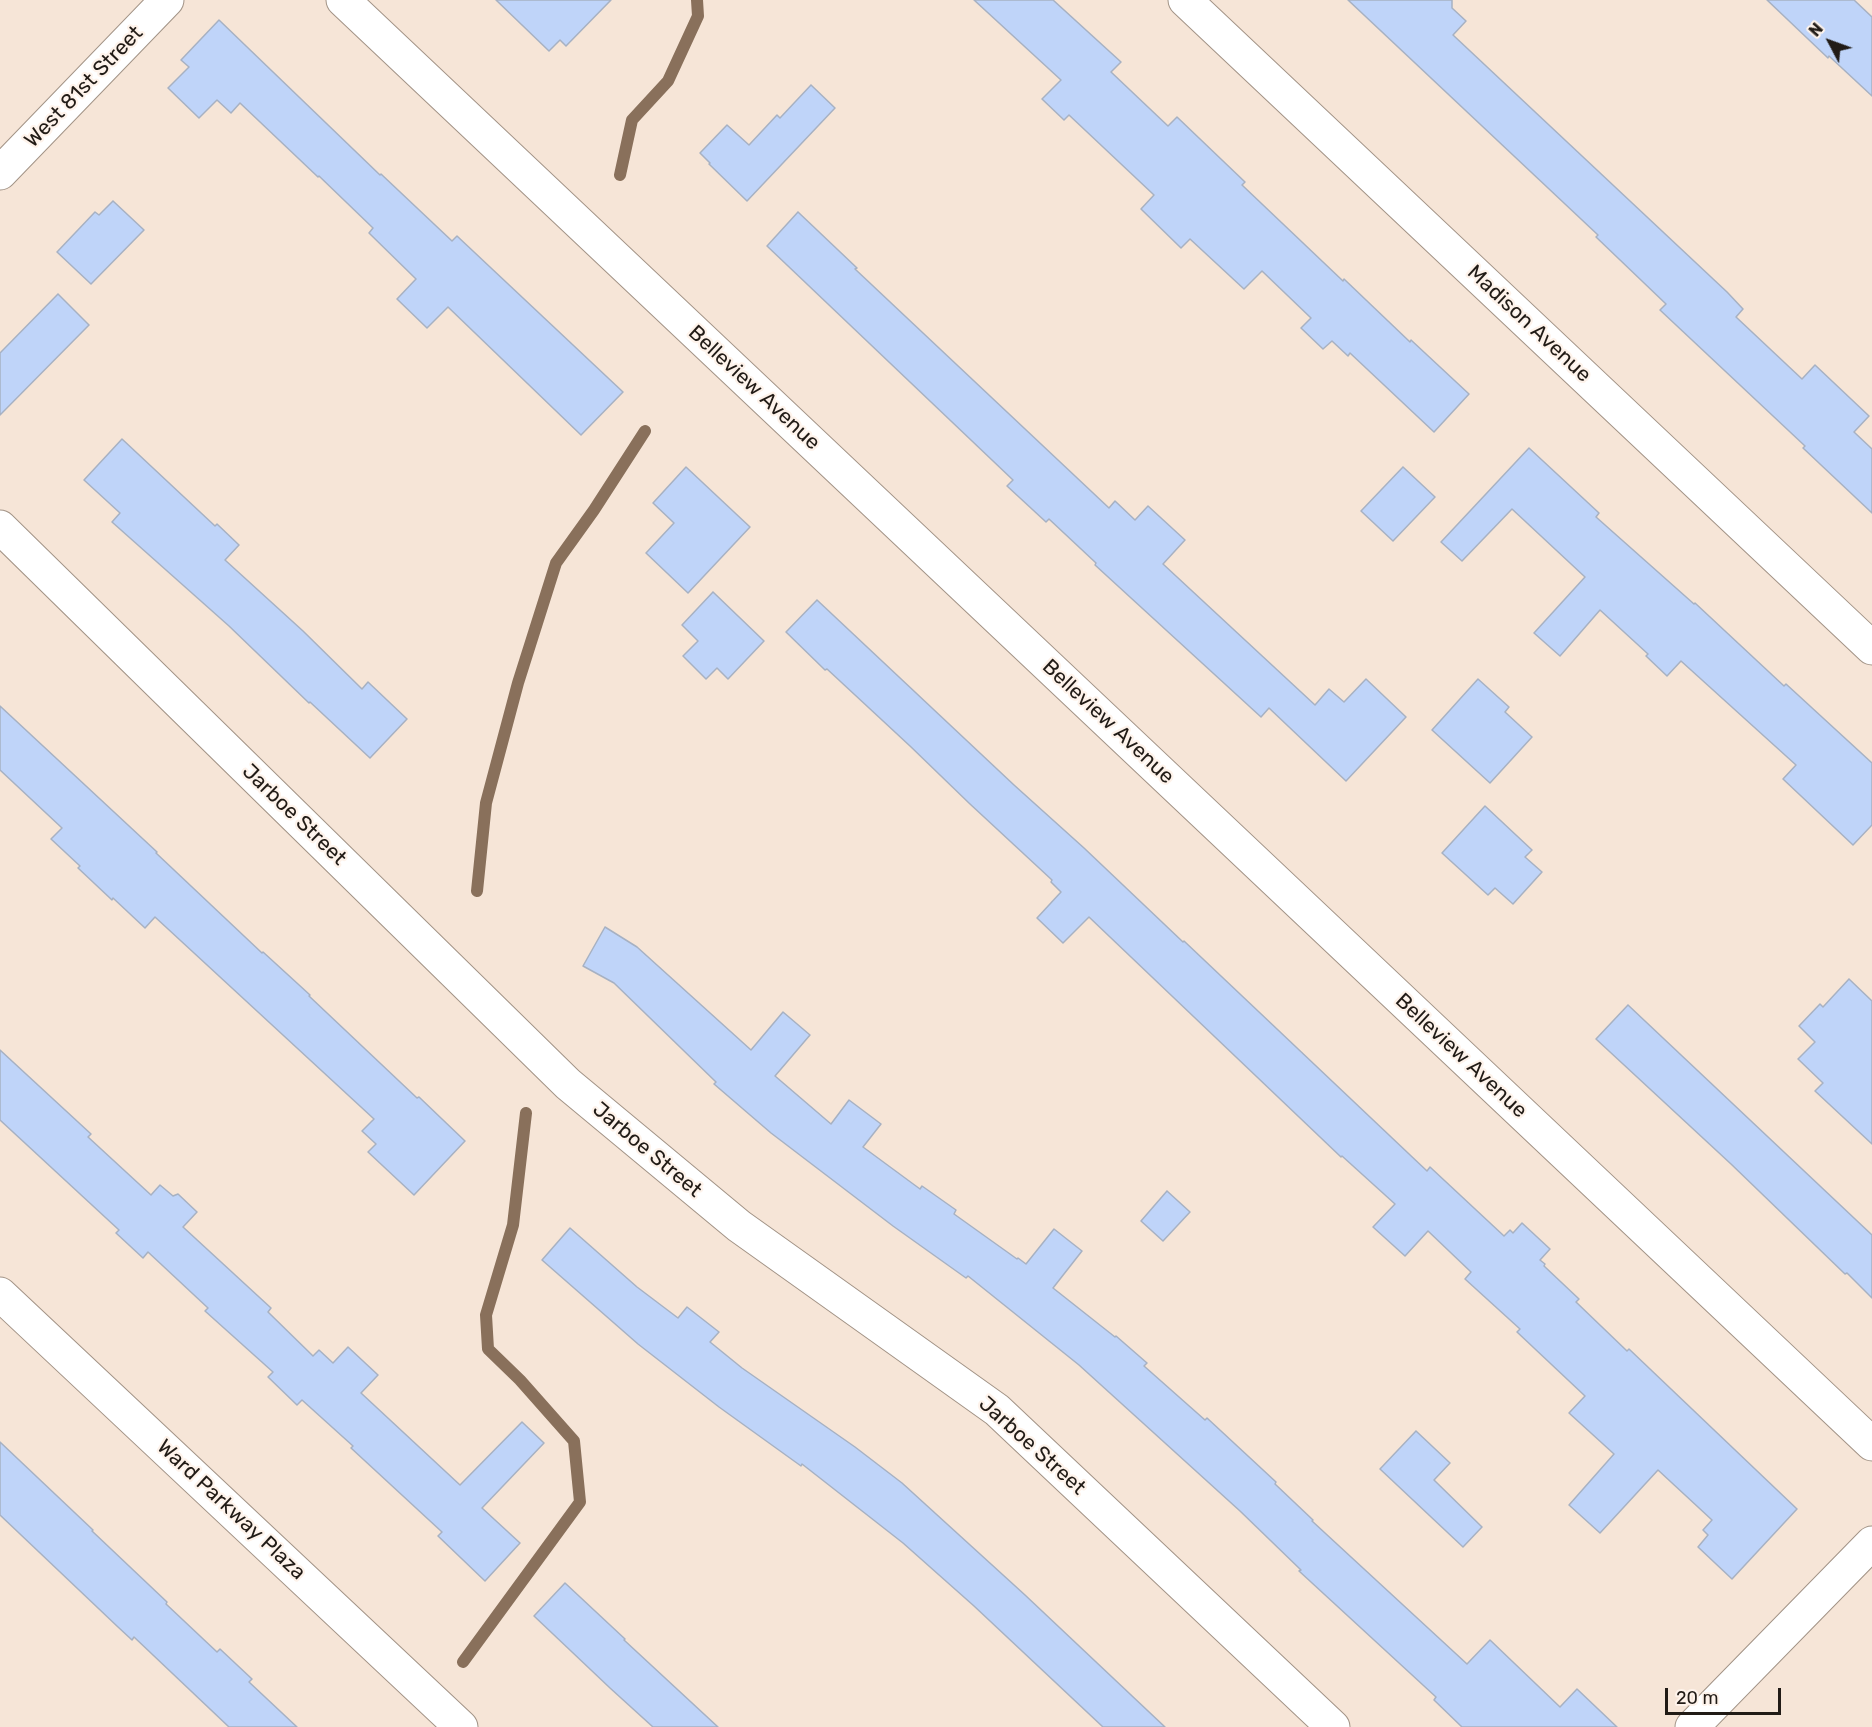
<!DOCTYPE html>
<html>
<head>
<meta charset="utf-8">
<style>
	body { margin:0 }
	#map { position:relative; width:1872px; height:1727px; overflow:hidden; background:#f6e5d7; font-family:Rubik,sans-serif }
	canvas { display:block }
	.north { position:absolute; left:1800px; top:12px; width:60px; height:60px; -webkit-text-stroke:4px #fef3eb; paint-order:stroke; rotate:311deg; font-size:16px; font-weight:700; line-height:24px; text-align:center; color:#211b16 }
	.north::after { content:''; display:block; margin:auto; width:21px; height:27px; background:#211b16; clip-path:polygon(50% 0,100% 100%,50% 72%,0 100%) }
	.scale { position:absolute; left:1665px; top:1688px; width:116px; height:27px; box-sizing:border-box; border:3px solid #211b16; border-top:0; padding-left:8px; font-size:18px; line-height:21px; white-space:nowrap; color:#211b16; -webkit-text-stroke:4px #fef3eb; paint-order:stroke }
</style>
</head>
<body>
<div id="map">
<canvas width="1872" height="1727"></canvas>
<div class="north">N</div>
<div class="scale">20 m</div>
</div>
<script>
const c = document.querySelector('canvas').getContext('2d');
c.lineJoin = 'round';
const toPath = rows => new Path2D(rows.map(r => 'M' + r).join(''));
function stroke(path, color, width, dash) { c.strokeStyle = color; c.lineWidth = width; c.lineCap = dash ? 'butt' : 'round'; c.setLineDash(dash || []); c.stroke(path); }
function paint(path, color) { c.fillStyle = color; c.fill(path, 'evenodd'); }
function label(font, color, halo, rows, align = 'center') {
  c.font = font + ' Rubik,sans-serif'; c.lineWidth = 4.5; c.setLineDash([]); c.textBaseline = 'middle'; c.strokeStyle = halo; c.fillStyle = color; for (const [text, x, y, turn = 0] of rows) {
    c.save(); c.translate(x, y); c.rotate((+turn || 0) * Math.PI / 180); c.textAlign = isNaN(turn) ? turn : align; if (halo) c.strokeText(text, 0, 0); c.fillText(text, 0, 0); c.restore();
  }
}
const stream = toPath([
	[620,175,632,120,668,81,698,16,697,0],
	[477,891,486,803,518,683,556,563,594,510,645,431],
	[463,1662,580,1502,574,1441,520,1380,488,1349,486,1315,513,1225,526,1113]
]);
const building = toPath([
	[496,0,611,0,566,46,560,40,549,51,496,0],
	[974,0,1053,0,1121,62,1111,72,1168,126,1177,117,1245,182,1242,185,1343,281,1344,279,1410,342,1411,340,1469,394,1434,432,1350,353,1348,356,1332,341,1323,349,1301,328,1311,318,1262,271,1244,289,1190,239,1181,248,1141,209,1154,195,1069,115,1064,120,1042,99,1061,80,974,0],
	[1348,0,1452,0,1452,8,1466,21,1453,35,1727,292,1743,309,1736,317,1802,379,1815,365,1869,416,1854,432,1872,449,1872,513,1803,448,1805,446,1660,310,1666,304,1596,237,1598,235,1348,0],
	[1767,0,1854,0,1872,17,1872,96,1829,56,1828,58,1767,0],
	[219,20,380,175,381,174,452,241,457,236,623,392,581,435,448,307,427,328,397,299,416,279,369,233,373,228,319,176,318,177,240,103,231,113,217,100,199,118,168,88,189,67,181,60,219,20],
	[811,85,835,108,747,201,709,164,710,163,700,153,727,125,749,145,777,115,780,118,811,85],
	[113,201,144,230,91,284,57,252,95,212,99,215,113,201],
	[798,212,857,268,855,269,1109,508,1115,501,1135,520,1148,506,1185,540,1163,564,1315,705,1329,689,1344,702,1366,679,1406,717,1346,781,1269,708,1261,717,1095,565,1096,563,1049,519,1046,522,1007,486,1013,480,767,246,798,212],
	[58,294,89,325,0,415,0,353,58,294],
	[122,439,215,526,217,524,239,545,225,560,303,631,362,689,368,682,407,719,370,758,310,702,309,703,229,626,112,522,120,513,84,480,122,439],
	[1529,448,1599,513,1596,517,1694,604,1695,603,1784,686,1786,684,1872,763,1872,825,1853,845,1783,779,1796,765,1681,661,1667,676,1646,656,1648,654,1600,610,1560,656,1534,633,1585,577,1512,509,1462,561,1441,542,1529,448],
	[686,467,750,527,688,593,646,553,674,523,653,503,686,467],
	[1403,467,1435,497,1393,541,1361,511,1403,467],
	[713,592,764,641,728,679,717,668,706,679,683,656,698,641,682,625,713,592],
	[817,600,1014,785,1084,848,1183,942,1184,941,1427,1171,1430,1167,1504,1236,1510,1230,1513,1233,1522,1223,1550,1249,1540,1260,1545,1264,1544,1266,1579,1299,1576,1302,1627,1351,1629,1349,1797,1509,1732,1579,1698,1547,1708,1535,1703,1530,1712,1520,1658,1470,1600,1533,1569,1505,1614,1454,1569,1413,1585,1396,1517,1332,1520,1329,1465,1279,1471,1272,1428,1231,1405,1256,1373,1227,1395,1204,1342,1156,1341,1157,1089,917,1063,943,1037,918,1061,892,1051,882,1052,880,970,804,910,746,827,669,825,670,786,632,817,600],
	[1478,679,1509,707,1505,712,1532,737,1490,783,1432,730,1478,679],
	[0,706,157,852,156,853,262,953,263,952,310,995,309,996,417,1098,419,1097,465,1141,414,1195,368,1152,376,1144,362,1131,374,1119,155,917,145,928,113,898,112,900,78,868,80,866,51,839,62,828,0,770,0,706],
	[1485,806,1532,850,1525,857,1542,872,1513,904,1495,888,1488,895,1442,853,1485,806],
	[605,927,637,947,751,1050,783,1012,810,1035,775,1076,831,1124,849,1100,881,1124,863,1147,920,1189,922,1186,956,1210,954,1214,1017,1259,1018,1258,1026,1264,1054,1229,1082,1251,1053,1288,1115,1337,1116,1336,1147,1363,1144,1366,1205,1420,1207,1418,1276,1482,1275,1484,1313,1520,1312,1521,1467,1664,1490,1640,1560,1707,1577,1689,1617,1727,1462,1727,1434,1700,1436,1697,1299,1571,1301,1570,1240,1511,1079,1365,968,1276,966,1278,893,1226,771,1133,714,1084,716,1082,614,983,583,966,605,927],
	[1849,979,1872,1001,1872,1144,1815,1091,1823,1083,1798,1059,1815,1042,1799,1026,1820,1004,1823,1007,1849,979],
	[1628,1005,1872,1235,1872,1298,1847,1273,1845,1274,1731,1164,1596,1039,1628,1005],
	[0,1050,91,1134,88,1137,151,1195,160,1185,173,1196,178,1194,197,1212,183,1227,271,1308,268,1312,313,1356,319,1350,333,1363,348,1347,378,1375,361,1393,460,1485,522,1422,544,1443,482,1508,520,1543,485,1581,438,1536,442,1532,351,1448,353,1446,302,1400,297,1405,268,1377,273,1372,205,1311,208,1308,148,1252,143,1258,116,1233,119,1230,0,1120,0,1050],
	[1167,1191,1190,1212,1163,1241,1141,1221,1167,1191],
	[570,1228,637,1287,678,1318,687,1307,719,1332,710,1342,742,1368,855,1447,902,1483,1025,1595,1165,1727,1103,1727,974,1606,903,1543,802,1464,801,1466,719,1407,638,1344,542,1260,570,1228],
	[1416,1431,1450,1463,1434,1480,1482,1527,1463,1547,1380,1469,1416,1431],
	[0,1442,93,1530,92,1531,167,1602,166,1604,217,1652,220,1649,252,1679,249,1682,297,1727,229,1727,134,1637,132,1640,118,1627,0,1515,0,1442],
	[565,1583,625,1639,624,1640,718,1727,653,1727,610,1688,534,1616,565,1583]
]);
const street = toPath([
	[343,0,1872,1444],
	[1185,0,1872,648],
	[0,173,167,0],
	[0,527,568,1084,739,1226,997,1410,1333,1727],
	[0,1294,461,1727],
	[1692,1727,1872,1543]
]);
const streetNames = [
	["West 81st Street",84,87,-46],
	["Madison Avenue",1529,324,43],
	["Belleview Avenue",754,388,43],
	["Belleview Avenue",1108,722,43],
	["Jarboe Street",294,815,44],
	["Belleview Avenue",1461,1056,43],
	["Jarboe Street",647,1150,40],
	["Jarboe Street",1032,1446,42],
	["Ward Parkway Plaza",231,1510,43]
];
stroke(stream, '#89705b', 12);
paint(building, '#bfd4f9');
stroke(building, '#a7b1c2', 1.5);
stroke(street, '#a29386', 35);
stroke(street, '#fff', 33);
label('21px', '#211b16', '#fef3eb', streetNames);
</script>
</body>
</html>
